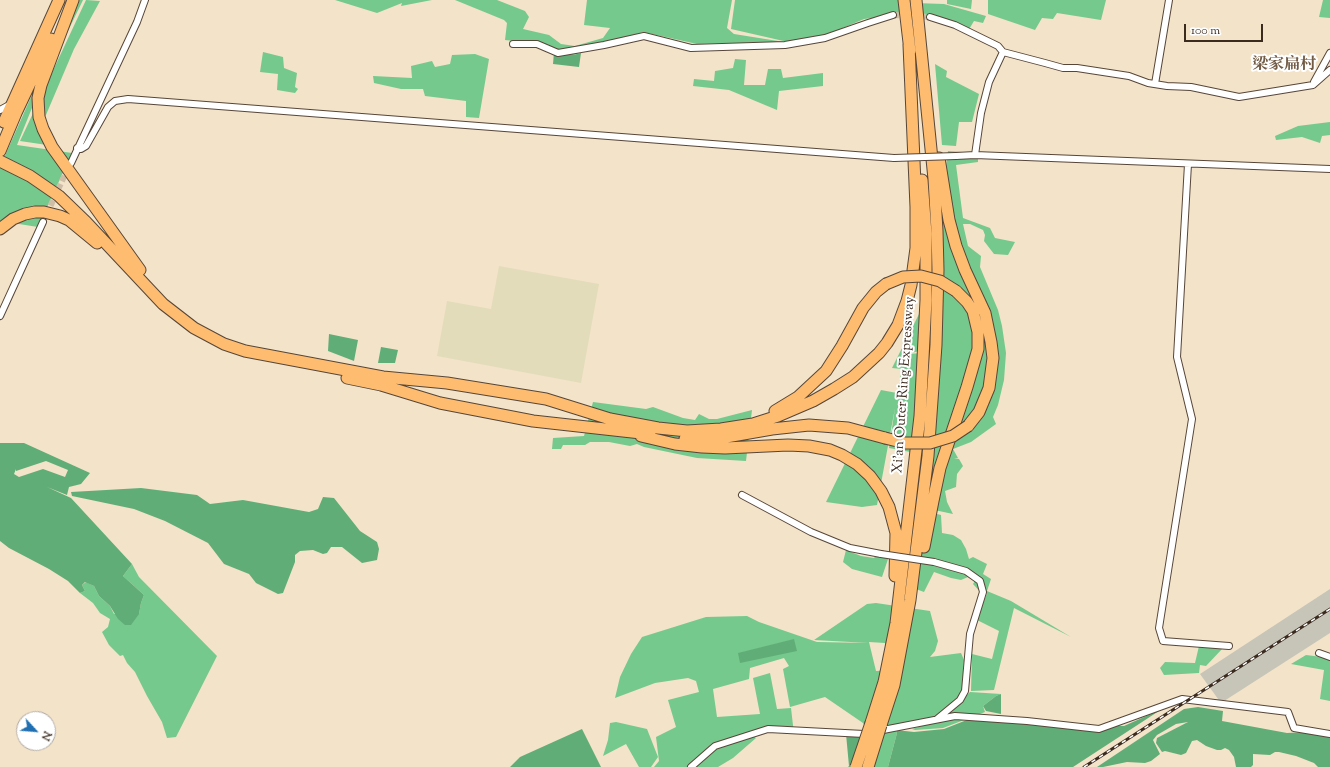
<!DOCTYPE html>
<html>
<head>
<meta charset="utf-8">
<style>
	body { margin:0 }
	#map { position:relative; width:1330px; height:767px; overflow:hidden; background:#f3e3c9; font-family:"Sorts Mill Goudy",serif }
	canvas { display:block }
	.north { position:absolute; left:16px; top:711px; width:40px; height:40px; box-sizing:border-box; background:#fff; border:1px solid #b1aaa5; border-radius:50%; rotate:116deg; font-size:11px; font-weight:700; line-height:16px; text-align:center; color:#3b2a1e }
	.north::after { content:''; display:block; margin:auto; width:14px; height:18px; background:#1f6fb2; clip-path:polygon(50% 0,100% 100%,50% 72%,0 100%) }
	.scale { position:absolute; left:1184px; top:24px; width:79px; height:18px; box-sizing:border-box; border:2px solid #3b2a1e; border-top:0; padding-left:5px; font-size:12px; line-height:14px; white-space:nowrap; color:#3b2a1e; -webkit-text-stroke:3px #fff; paint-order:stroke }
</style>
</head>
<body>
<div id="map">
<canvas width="1330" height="767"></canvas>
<div class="north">N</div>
<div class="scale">100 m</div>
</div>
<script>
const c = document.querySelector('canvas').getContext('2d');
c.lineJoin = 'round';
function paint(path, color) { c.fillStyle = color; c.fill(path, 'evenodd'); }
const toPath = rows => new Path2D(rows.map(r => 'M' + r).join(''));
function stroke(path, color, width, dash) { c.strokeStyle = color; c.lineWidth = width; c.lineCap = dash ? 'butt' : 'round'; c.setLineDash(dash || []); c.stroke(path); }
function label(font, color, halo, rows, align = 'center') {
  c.font = font + ' "Sorts Mill Goudy","Noto Serif SC",serif'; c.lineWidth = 4; c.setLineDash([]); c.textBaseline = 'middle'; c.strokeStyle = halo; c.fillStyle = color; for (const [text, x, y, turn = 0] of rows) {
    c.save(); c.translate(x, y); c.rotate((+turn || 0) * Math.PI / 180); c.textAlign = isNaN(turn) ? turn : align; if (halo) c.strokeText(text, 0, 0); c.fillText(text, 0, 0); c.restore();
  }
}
const built = toPath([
	[499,266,599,284,581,383,437,356,447,301,491,309]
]);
const industrial = toPath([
	[1330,589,1330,633,1221,703,1200,674]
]);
const green = toPath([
	[74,0,83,0,38,93,17,145,72,153,38,227,0,221,0,167],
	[86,0,100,1,74,49,40,129,47,145,20,141],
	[335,0,432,0,401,6,402,3,377,13],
	[455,0,497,0,525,11,529,17,523,29,549,35,561,44,575,46,603,38,610,28,584,25,587,0,732,0,727,28,734,34,784,42,697,44,643,32,573,55,561,54,541,44,505,40,507,23,504,20],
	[735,0,915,0,915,3,944,4,986,16,983,23,974,21,968,31,945,20,902,15,864,19,824,36,788,42,731,29],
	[947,0,972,0,971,9,947,4],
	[988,0,1106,0,1101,20,1057,13,1053,19,1042,18,1035,30,988,14],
	[1323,0,1330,0,1330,18,1319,17],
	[263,52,283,57,284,68,297,73,295,87,298,89,295,93,277,90,278,74,260,72],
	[475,54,489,59,479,118,466,117,466,101,425,96,423,89,401,89,374,83,373,76,412,78,411,66,432,61,435,67,450,64,452,55],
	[735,59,746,60,744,85,765,85,768,69,781,69,783,78,823,73,823,86,779,91,777,110,729,90,693,86,694,79,714,81,715,71,733,68],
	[935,64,947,71,946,77,979,94,972,122,959,122,956,146,942,145],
	[1330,122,1330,135,1322,136,1320,143,1302,137,1276,140,1275,136,1298,126],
	[948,151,978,153,978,162,956,165,963,218,990,228,995,238,1015,242,1008,255,994,254,984,241,985,235,983,230,970,224,963,224,968,246,981,256,980,267,998,310,1002,326,1006,353,1004,380,998,405,993,417,996,424,971,442,953,449,958,458,954,458,959,459,963,466,957,474,956,487,945,491,947,502,953,514,911,505,921,454,889,448,895,408,877,505,862,507,826,502,881,390,897,393,902,369,892,368,924,304,919,351,908,354,921,353],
	[593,402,646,409,653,407,683,418,695,420,699,414,709,419,717,419,752,410,746,461,697,458,644,447,637,444,630,446,609,442,590,442,585,445,563,445,561,449,552,449,553,438,584,436],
	[933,513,941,515,942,533,953,535,961,540,966,549,969,559,973,557,987,564,983,574,991,579,987,591,1011,601,1071,637,1014,608,994,690,971,691,972,654,992,659,999,631,977,620,987,593,983,595,973,584,975,581,968,577,961,580,951,578,934,572,924,592,892,580,901,559,915,564],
	[846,550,861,556,874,558,878,553,883,558,885,554,889,556,882,577,852,569,843,562],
	[132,564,139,577,217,656,176,737,167,738,162,722,147,696,135,672,127,663,123,655,120,656,109,645,102,632,108,627,110,619,100,613,93,603,80,593,85,591,82,585,86,582,94,586,99,596,110,606,114,614,139,614,141,603,144,595,123,576],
	[876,603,930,611,938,641,935,651,930,657,961,653,964,660,963,672,965,681,963,697,940,718,896,730,897,733,888,767,852,767,868,733,863,723,825,697,790,707,783,669,789,666,784,658,750,668,749,679,713,689,717,717,760,714,753,678,770,673,777,709,791,708,794,734,758,731,749,733,756,738,733,758,718,767,654,767,659,761,656,737,676,727,668,700,699,692,696,681,688,678,655,683,615,698,620,677,631,654,642,637,706,617,747,616,759,622,817,642,869,643,814,640,867,604],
	[869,642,885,643,893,670,876,671],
	[1199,646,1223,648,1206,666,1200,665,1199,673,1164,675,1160,668,1165,662,1195,663],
	[1306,655,1330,658,1330,701,1320,699,1324,670,1291,664],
	[970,692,1001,694,996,696,983,706,985,712,943,728,915,730,912,729,942,720],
	[616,722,647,729,658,757,651,767,639,767,626,744,603,756,608,740,610,723]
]);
const forest = toPath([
	[554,52,561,54,573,55,581,53,579,67,553,64],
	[329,334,358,340,354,361,328,351],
	[381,347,398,350,395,363,378,363],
	[0,443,24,443,90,473,81,484,69,487,67,495,47,487,71,498,132,564,123,576,144,595,141,603,139,614,131,625,125,625,118,619,110,606,99,596,94,586,85,582,82,585,85,591,80,593,68,581,49,569,9,548,0,541],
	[46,461,68,470,65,477,43,469,19,477,14,474,16,469,16,471],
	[141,488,197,495,210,504,243,500,309,512,318,509,323,497,334,498,360,531,377,542,379,549,377,560,362,563,342,547,331,547,327,553,323,554,313,550,300,551,295,555,295,562,283,593,278,594,256,583,249,574,224,564,208,543,165,521,134,509,72,496,71,492],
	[794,639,797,651,740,663,738,653],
	[1001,694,1001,714,986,711,983,706,996,696],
	[1198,707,1223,711,1222,721,1287,733,1307,732,1330,735,1330,767,1318,767,1314,763,1296,756,1279,752,1275,752,1270,755,1253,754,1253,765,1251,767,1236,767,1234,757,1229,750,1225,748,1221,750,1217,750,1206,746,1197,740,1192,741,1186,753,1181,755,1165,751,1162,752,1156,743,1157,738,1188,722,1176,724,1157,735,1153,740,1160,754,1151,761,1145,763,1127,762,1103,767,1097,767,1184,709],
	[1162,709,1073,767,888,767,897,733,896,730,914,732,944,729,982,714,1038,724,1124,726],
	[582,729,601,767,510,767,520,757],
	[846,734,863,736,852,767,848,767,849,766]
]);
const streetTunnel = toPath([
	[893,15,930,17],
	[43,222,68,168]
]);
const street = toPath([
	[930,17,955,25,998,46,1003,52,1045,63,1063,68,1077,68,1129,76,1148,83,1167,86,1191,87,1239,97,1313,85,1330,70],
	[513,44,537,44,558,53,604,45,644,36,691,48,785,45,825,38,868,23,893,15],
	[1314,82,1330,53],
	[1155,84,1169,0],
	[0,110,11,104],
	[77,148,81,149,86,146,108,107,115,101,128,99,894,158],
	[975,155,981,113,989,82,1003,52],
	[956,156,975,155,1330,169],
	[71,163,137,22,145,0],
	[1188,164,1177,357,1192,419,1159,628,1163,641,1229,646],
	[0,316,43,222],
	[742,495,811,532,850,548,881,554],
	[934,562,966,571,980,581,983,592,970,634,965,691,960,700,937,719],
	[1319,653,1330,657],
	[878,731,955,716,1027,721,1099,729,1182,699,1288,712,1294,728,1330,734],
	[691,767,715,746,768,729,864,734,869,733]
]);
const highway = toPath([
	[73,0,41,85,38,98,39,117,43,129,52,147,140,270],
	[904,0,910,51],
	[4,122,59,0],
	[0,151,16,113,51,39],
	[939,158,949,220,956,246,965,270,985,313,991,342,993,358,989,388,979,412,968,426],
	[0,161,30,176,59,196,86,222,163,304,194,328,224,344,245,351,383,377,447,383,546,399,610,419,658,428,687,431,721,429,753,424,778,416,813,401,834,389,853,377,879,353,887,343,898,325,907,301,911,285,916,248,916,207,909,45],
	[0,229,13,219,25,214,35,212,44,212,60,216,69,220,97,243],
	[347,378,381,385,440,403,533,421,650,434],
	[775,411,798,397,826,371,842,346,863,308,876,292,886,284],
	[641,436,675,444,702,447,725,448,788,445,809,446,830,450,842,455,857,464,870,476,881,491,889,507,896,533,895,576],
	[685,439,701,439,726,437,772,429,809,425,848,428,885,438],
	[924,547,933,501,940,468,967,387,978,349,978,332,973,311,967,302,956,291],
	[871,723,884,682,896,623,920,416,926,300,926,234,922,180],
	[881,725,894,685,910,600,928,456,936,345,938,270,937,231,934,179,916,0]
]);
const rail = toPath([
	[1084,767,1330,609]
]);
const streetBridge = toPath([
	[894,158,956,156],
	[881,554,934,562]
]);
const highwayBridge = toPath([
	[886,284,903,277,921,276,940,281,956,291],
	[885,438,905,443,930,443,953,436,968,426],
	[856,767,871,723],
	[868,767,881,725]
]);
const streetNames = [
	["Xi'an Outer Ring Expressway",905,385,-86]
];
const quarterNames = [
	["梁家扁村",1284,66]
];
paint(built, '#e3dcba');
paint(industrial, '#c6c5b8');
paint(green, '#75c98d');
paint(forest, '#60ad78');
stroke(streetTunnel, '#cebea7', 6, [6, 3]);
stroke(street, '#574638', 8);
stroke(highway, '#574638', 13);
stroke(street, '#fff', 6);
stroke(highway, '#fdbc70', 11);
stroke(rail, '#3b2a1e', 3);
stroke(rail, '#fff', 1.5, [4.5]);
stroke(streetBridge, '#574638', 8, []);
stroke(highwayBridge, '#574638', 13, []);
stroke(streetBridge, '#fff', 6);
stroke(highwayBridge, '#fdbc70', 11);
label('14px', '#3b2a1e', '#fff', streetNames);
label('bold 16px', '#725b44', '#fff', quarterNames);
</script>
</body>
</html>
